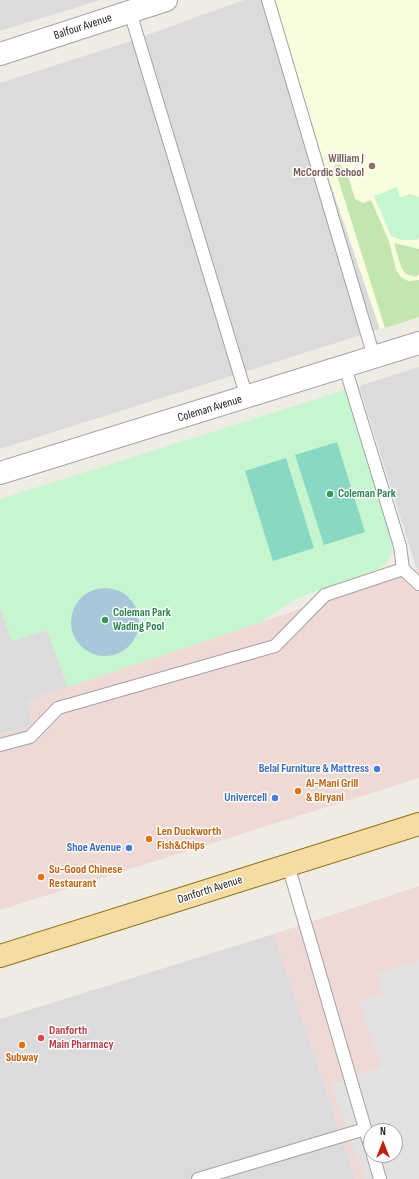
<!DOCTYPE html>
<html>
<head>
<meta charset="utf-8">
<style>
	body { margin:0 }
	#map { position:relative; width:419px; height:1179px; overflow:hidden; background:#eeece5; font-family:"Sofia Sans Condensed",sans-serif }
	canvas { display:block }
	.north { position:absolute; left:363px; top:1123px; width:40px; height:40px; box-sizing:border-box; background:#fff; border:1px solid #a5a5a5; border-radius:50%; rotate:0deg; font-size:11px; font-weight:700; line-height:16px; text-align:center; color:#1e1e1e }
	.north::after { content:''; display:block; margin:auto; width:14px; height:18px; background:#bf230e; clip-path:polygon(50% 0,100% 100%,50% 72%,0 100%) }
</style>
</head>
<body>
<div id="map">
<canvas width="419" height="1179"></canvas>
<div class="north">N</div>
</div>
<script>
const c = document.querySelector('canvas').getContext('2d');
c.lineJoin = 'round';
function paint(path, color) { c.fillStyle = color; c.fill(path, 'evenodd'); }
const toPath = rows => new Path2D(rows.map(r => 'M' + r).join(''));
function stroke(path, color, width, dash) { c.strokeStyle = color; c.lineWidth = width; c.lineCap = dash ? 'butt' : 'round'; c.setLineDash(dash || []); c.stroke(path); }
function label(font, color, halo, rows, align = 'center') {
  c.font = font + ' "Sofia Sans Condensed",sans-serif'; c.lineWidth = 3; c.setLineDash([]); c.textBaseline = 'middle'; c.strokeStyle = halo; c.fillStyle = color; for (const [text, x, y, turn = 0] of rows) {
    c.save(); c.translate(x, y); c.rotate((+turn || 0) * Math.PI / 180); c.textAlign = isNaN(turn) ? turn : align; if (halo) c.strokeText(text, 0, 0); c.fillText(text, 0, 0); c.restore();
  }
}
const residential = toPath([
	[0,0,100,0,0,31],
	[244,0,268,0,380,329,0,449,0,83,125,43],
	[419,367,419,570,417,570,359,386],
	[0,606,12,641,47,630,68,687,27,701,33,725,0,734],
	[274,934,356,1179,0,1179,0,1019]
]);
const commercial = toPath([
	[419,569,419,778,0,910,0,734,33,725,27,701],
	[419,886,419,1179,356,1179,274,934],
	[371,1131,395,1131,395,1155,371,1155]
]);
const education = toPath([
	[268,0,419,0,419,317,380,329]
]);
const grass = toPath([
	[340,164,342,168,346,169,355,199,363,203,371,200,389,241,396,270,401,277,408,281,419,280,419,317,385,328,334,166],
	[394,243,419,249,419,274,416,277,406,274,401,267]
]);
const park = toPath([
	[397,187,400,197,410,194,419,197,419,238,416,240,402,240,391,236,374,196],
	[345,390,392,541,392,550,386,563,380,568,293,600,262,622,68,687,47,630,12,641,0,606,0,499]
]);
const pitch = toPath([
	[337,442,365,532,324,545,295,455],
	[286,458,314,548,273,561,245,471]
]);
const parking = toPath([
	[419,961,419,1179,365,1179,331,1084,381,1067,359,1001,383,994,377,974],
	[371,1131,395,1131,395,1155,371,1155]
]);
const water = toPath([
	'71 622a34 34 0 1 1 68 0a34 34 0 1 1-68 0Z'
]);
const service = toPath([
	[268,0,374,357],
	[130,12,247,398],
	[345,367,400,546,403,569],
	[0,745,30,737,58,708,275,646,325,595,403,569,419,584],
	[288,865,371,1149],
	[373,1155,380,1179],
	[198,1179,365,1129]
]);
const minor = toPath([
	[0,54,166,0],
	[0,473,419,343]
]);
const primary = toPath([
	[0,956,419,824]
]);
const markers = [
	[372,166,4,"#8d6e63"],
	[330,494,4,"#2e9e5b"],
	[105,620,4,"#2e9e5b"],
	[377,769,4,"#3f7fe0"],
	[298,791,4,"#e8710a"],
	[275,798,4,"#3f7fe0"],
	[149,839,4,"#e8710a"],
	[129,848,4,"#3f7fe0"],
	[41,877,4,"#e8710a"],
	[41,1038,4,"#e0444e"],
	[22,1045,4,"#e8710a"]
];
const streetNames = [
	["Balfour Avenue",83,27,-18],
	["Coleman Avenue",210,409,-17],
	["Danforth Avenue",210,890,-18]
];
const educationNames = [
	["William J",364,159],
	["McCordic School",364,173]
];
const leisureNames = [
	["Coleman Park",338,494],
	["Coleman Park",113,613],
	["Wading Pool",113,627]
];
const shopNames = [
	["Belal Furniture & Mattress",369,769],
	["Univercell",267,798],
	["Shoe Avenue",121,848]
];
const foodNames = [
	["Al-Mani Grill",306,784],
	["& Biryani",306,798],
	["Len Duckworth",157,832],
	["Fish&Chips",157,846],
	["Su-Good Chinese",49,870],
	["Restaurant",49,884],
	["Subway",22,1058,"center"]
];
const healthNames = [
	["Danforth",49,1031],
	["Main Pharmacy",49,1045]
];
paint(residential, '#dcdbdb');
paint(commercial, '#eed9d5');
paint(education, '#f9fde0');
paint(grass, '#c3e5ae');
paint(park, '#c5f6cf');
paint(pitch, '#88d8c3');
paint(parking, '#e2e2e2');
paint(water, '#a8c8d9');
stroke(service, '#a2a2a2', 14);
stroke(minor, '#a2a2a2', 24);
stroke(primary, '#8e720a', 24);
stroke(service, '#fff', 12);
stroke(minor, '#fff', 22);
stroke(primary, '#f5dca3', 22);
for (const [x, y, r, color] of markers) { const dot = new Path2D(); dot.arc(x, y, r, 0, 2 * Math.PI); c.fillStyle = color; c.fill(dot); stroke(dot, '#fff', 1.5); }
label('12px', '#1e1e1e', '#fff', streetNames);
label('bold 12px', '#785e54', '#fff', educationNames, 'right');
label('bold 12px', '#27864d', '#fff', leisureNames, 'left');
label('bold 12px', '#366cbe', '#fff', shopNames, 'right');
label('bold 12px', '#c56008', '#fff', foodNames, 'left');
label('bold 12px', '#be3a42', '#fff', healthNames, 'left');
</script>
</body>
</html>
